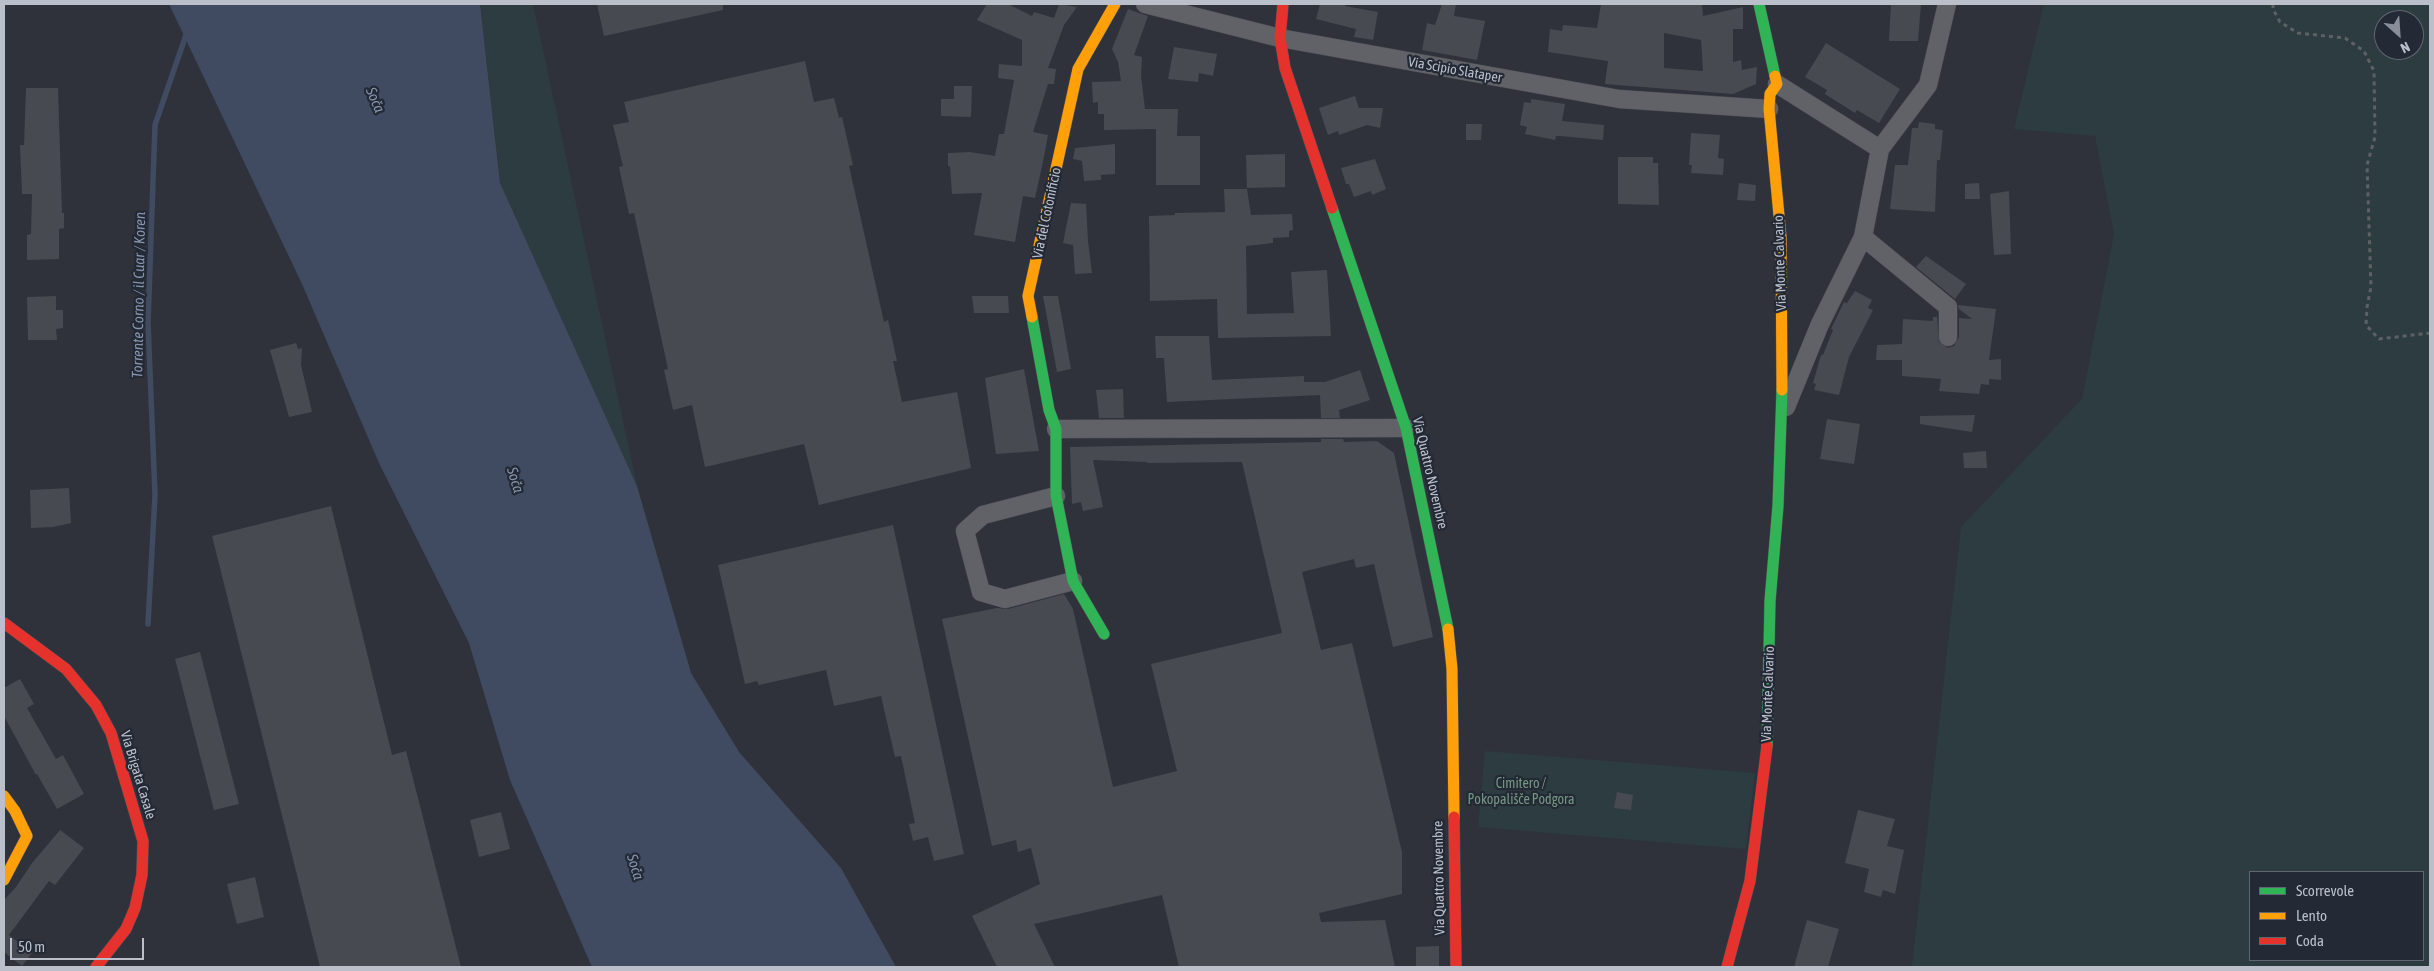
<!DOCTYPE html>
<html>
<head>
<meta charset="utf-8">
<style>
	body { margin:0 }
	#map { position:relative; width:2434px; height:971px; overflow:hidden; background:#2f323a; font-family:"Asap Condensed",sans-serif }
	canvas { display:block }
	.frame { position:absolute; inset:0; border:5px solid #bbbfca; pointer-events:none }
	.legend { position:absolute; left:2249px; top:871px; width:175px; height:90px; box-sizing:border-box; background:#232935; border:1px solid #606571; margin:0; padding:6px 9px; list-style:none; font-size:15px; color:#bbbfca }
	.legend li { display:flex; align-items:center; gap:10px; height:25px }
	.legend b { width:25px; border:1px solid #606571 }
	.north { position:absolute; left:2374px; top:10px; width:50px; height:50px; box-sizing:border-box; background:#232935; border:1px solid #606571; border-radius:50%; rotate:154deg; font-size:14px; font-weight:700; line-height:20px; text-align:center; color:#bbbfca }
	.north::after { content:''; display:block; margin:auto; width:18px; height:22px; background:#8a8e98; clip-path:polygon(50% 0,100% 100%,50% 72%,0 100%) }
	.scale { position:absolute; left:10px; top:938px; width:134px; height:22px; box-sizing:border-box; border:2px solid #bbbfca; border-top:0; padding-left:6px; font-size:15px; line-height:18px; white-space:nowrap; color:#bbbfca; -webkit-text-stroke:4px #232935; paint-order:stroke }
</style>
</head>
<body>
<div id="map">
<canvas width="2434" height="971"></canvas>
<div class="frame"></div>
<ul class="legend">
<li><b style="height:6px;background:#30b455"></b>Scorrevole</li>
<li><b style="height:6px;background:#ff9f0a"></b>Lento</li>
<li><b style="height:6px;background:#e5322d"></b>Coda</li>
</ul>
<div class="north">N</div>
<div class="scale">50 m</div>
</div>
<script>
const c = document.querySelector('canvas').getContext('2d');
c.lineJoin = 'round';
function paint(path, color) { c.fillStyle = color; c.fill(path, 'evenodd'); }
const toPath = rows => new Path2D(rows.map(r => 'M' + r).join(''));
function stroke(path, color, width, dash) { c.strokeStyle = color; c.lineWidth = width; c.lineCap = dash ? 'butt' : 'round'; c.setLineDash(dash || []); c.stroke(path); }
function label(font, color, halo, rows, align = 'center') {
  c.font = font + ' "Asap Condensed",sans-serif'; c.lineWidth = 4.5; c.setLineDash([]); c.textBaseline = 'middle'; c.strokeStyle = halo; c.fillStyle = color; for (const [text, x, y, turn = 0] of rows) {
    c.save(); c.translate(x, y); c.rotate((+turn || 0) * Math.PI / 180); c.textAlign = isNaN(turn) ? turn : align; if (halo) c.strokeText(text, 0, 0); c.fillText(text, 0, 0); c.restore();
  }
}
const green = toPath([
	[480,4,533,4,637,486,501,187],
	[2044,4,2430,4,2430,967,1912,967,1961,527,2082,399,2114,234,2095,136,2014,129],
	[2384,20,2414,20,2414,50,2384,50],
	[2250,872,2423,872,2423,960,2250,960],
	[1485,751,1755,773,1746,849,1478,827]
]);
const water = toPath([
	[169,4,480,4,500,183,637,486,691,673,739,752,841,868,896,967,592,967,510,780,469,643,379,463,302,284]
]);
const stream = toPath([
	[148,624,155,495,148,323,155,125,187,32]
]);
const building = toPath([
	[597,4,723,4,723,10,604,36],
	[987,4,1008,4,1032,16,1034,12,1054,18,1059,4,1077,7,1064,25,1048,68,1056,69,1054,84,1048,84,1033,132,1048,135,1044,157,1035,198,1023,196,1015,242,974,235,982,193,952,194,950,166,948,166,948,153,970,152,995,156,999,134,1004,134,1014,80,998,78,999,64,1022,66,1022,40,977,20],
	[1320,4,1346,4,1345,6,1378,12,1373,40,1354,37,1356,29,1316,19],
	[1442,4,1456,4,1454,16,1485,21,1477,60,1422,50,1427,23,1435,25],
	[1601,4,1702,4,1703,16,1743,7,1743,29,1733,29,1733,62,1741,60,1742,70,1757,67,1756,84,1733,94,1605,84,1608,61,1548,52,1550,29,1562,31,1563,25,1597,28],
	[1664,33,1701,40,1703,71,1664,68],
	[1891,4,1921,4,1918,41,1889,41],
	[1128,9,1148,16,1134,55,1142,57,1141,76,1145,109,1178,109,1177,136,1200,136,1200,185,1156,185,1156,129,1104,130,1104,114,1098,114,1098,102,1093,103,1092,82,1121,81,1118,62,1112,49],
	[1826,43,1900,89,1879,123,1857,110,1855,113,1825,94,1827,90,1805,77],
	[1174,47,1217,54,1213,76,1199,73,1198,82,1168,79],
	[805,61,814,102,834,98,839,118,842,117,853,165,849,166,884,322,888,320,897,361,893,361,902,402,957,392,971,468,819,505,804,444,705,467,692,405,673,410,664,370,668,369,634,213,629,214,619,167,623,166,613,125,629,122,624,102],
	[954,86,972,86,971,117,941,116,941,99,954,99],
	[26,88,58,88,62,213,64,213,64,228,59,229,59,259,27,260,27,235,31,234,32,194,22,194,20,145,24,145],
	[1355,96,1359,108,1383,108,1380,128,1367,125,1339,135,1338,131,1328,135,1319,108],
	[1531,99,1565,104,1562,121,1604,125,1603,140,1560,136,1556,136,1555,140,1525,134,1527,127,1520,125,1524,102,1531,103],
	[1919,122,1935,124,1935,129,1943,130,1940,160,1937,160,1935,212,1890,209,1895,165,1908,165,1912,128,1918,128],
	[1466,124,1482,124,1481,140,1466,140],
	[1691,133,1720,135,1718,158,1724,159,1723,175,1691,173,1692,165,1689,165],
	[1115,144,1115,174,1101,175,1101,180,1084,181,1082,161,1073,159,1075,148],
	[1285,154,1285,187,1247,188,1246,155],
	[1618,157,1653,157,1653,163,1658,163,1659,205,1618,204],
	[1375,159,1386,189,1372,195,1371,191,1354,197,1349,184,1346,184,1341,168],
	[1739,183,1756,185,1755,201,1737,200],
	[1979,183,1980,199,1965,199,1965,184],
	[1224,189,1247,189,1251,215,1292,214,1293,230,1289,231,1289,237,1273,238,1273,243,1246,246,1247,314,1294,313,1291,272,1327,270,1331,336,1218,338,1217,299,1150,301,1149,216,1175,215,1175,213,1225,212],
	[2009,191,2011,254,1994,255,1990,194],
	[1071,203,1086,204,1088,241,1092,273,1075,274,1073,245,1063,243],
	[1926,256,1966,284,1955,299,1916,267],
	[1855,291,1872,300,1868,308,1873,310,1849,357,1839,395,1814,390,1816,384,1813,383,1821,355,1823,355,1833,330,1831,329,1844,302,1847,303],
	[56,296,56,310,63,310,63,328,56,329,57,340,28,340,27,297],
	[972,296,1008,296,1009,313,974,313],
	[1043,296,1058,296,1071,369,1057,372],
	[1958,305,1996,309,1989,360,2001,359,2001,380,1989,379,1989,385,1981,384,1979,394,1939,391,1941,379,1902,376,1902,360,1876,360,1877,345,1902,344,1903,319,1933,321,1933,317,1937,317,1939,342,1948,348,1954,346,1959,337,1959,318,1972,319,1959,309],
	[1155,336,1209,336,1212,380,1304,376,1304,382,1325,382,1360,370,1370,400,1339,410,1340,418,1321,418,1320,395,1167,402,1164,358,1156,358],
	[296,343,298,349,302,348,301,365,312,412,289,417,270,350],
	[1024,369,1039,451,996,454,985,378],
	[1123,389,1124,418,1099,418,1096,390],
	[1975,415,1972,432,1920,424,1920,416],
	[1827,419,1860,424,1854,464,1820,459],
	[1321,439,1343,439,1344,442,1377,441,1394,453,1433,637,1393,647,1374,564,1356,568,1354,559,1302,572,1321,650,1352,643,1402,852,1402,894,1319,913,1321,922,1385,920,1395,967,1179,967,1162,895,1034,924,1055,967,997,967,972,916,1040,884,1031,848,1018,852,1016,840,992,846,942,619,997,608,1008,609,1064,594,1073,609,1113,787,1177,771,1151,664,1282,633,1242,462,1147,463,1147,462,1093,460,1103,507,1083,511,1081,502,1072,504,1070,447,1321,442],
	[1986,451,1987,468,1964,468,1963,453],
	[69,488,71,523,53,527,31,528,30,490],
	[331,506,392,755,406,751,461,967,320,967,212,536],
	[893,525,964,854,934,861,928,837,913,841,909,824,915,823,901,756,895,757,881,696,834,706,826,670,759,685,757,681,745,684,718,565],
	[200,652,239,804,214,810,175,659],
	[20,679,34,704,27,708,56,759,63,755,84,794,57,809,37,774,36,775,4,716,4,688],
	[1617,792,1633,795,1631,810,1614,808],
	[1858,810,1895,819,1887,846,1904,850,1895,894,1883,890,1881,897,1864,892,1869,869,1845,863],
	[501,812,510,849,479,857,470,820],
	[60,830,84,848,55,885,49,881,9,935,32,953,22,966,4,952,4,900,16,887,32,863],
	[255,877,264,917,237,924,227,884],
	[1807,920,1839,929,1828,967,1794,967],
	[1439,946,1439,967,1416,967,1416,947]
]);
const path = toPath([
	[2273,4,2273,9,2280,22,2298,33,2345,38,2364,51,2374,71,2375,137,2367,165,2371,287,2367,307,2366,325,2379,339,2430,333]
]);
const street = toPath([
	[1145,4,1280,38,1619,99,1769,109],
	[1777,84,1880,149],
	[1863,237,1948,307,1948,337],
	[1786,407,1820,324,1863,237,1880,149,1928,85,1947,4],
	[1056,429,1406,428],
	[1056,496,983,515,965,531,981,592,1005,599,1073,581]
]);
const fast = toPath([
	[1759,4,1775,76],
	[1332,208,1406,428,1448,629],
	[1032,317,1049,410,1056,429,1056,496,1073,581,1104,634],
	[1767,746,1770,601,1778,506,1782,390]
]);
const slow = toPath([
	[1775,76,1777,84,1770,94,1769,109,1781,237,1782,390],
	[1032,317,1028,296,1078,69,1115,4],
	[1448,629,1452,669,1454,817],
	[4,796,15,811,27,836,4,880]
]);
const jam = toPath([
	[1283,4,1280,38,1285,68,1332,208],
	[4,623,66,669,96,705,111,733,143,841,142,875,135,908,126,929,96,967],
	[1454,817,1456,967],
	[1727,967,1750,881,1767,746]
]);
const streetNames = [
	["Via Scipio Slataper",1455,70,10],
	["Via del Cotonificio",1047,213,-78],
	["Via Monte Calvario",1780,263,-92],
	["Via Quattro Novembre",1430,473,77],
	["Via Monte Calvario",1768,694,-88],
	["Via Brigata Casale",138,775,73],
	["Via Quattro Novembre",1439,878,-91]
];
const parkNames = [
	["Cimitero /",1521,784],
	["Pokopališče Podgora",1521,800]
];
const waterNames = [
	["Soča",375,100,67],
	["Torrente Corno / il Cuar / Koren",139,295,-89],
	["Soča",515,480,73],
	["Soča",635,867,73]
];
paint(green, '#2d3c40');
paint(water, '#404b62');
stroke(stream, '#404b62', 5.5);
paint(building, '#474a51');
stroke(street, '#4b4e53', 19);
stroke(fast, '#4d4f57', 12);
stroke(slow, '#4d4f57', 12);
stroke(jam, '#4d4f57', 12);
stroke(path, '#5d6166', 3, [4, 4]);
stroke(street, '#606268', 18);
stroke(fast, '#30b455', 11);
stroke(slow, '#ff9f0a', 11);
stroke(jam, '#e5322d', 11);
label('14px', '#bbbfca', '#232935', streetNames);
label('14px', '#759780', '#232935', parkNames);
label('italic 15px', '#8694ad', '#232935', waterNames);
</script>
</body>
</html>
